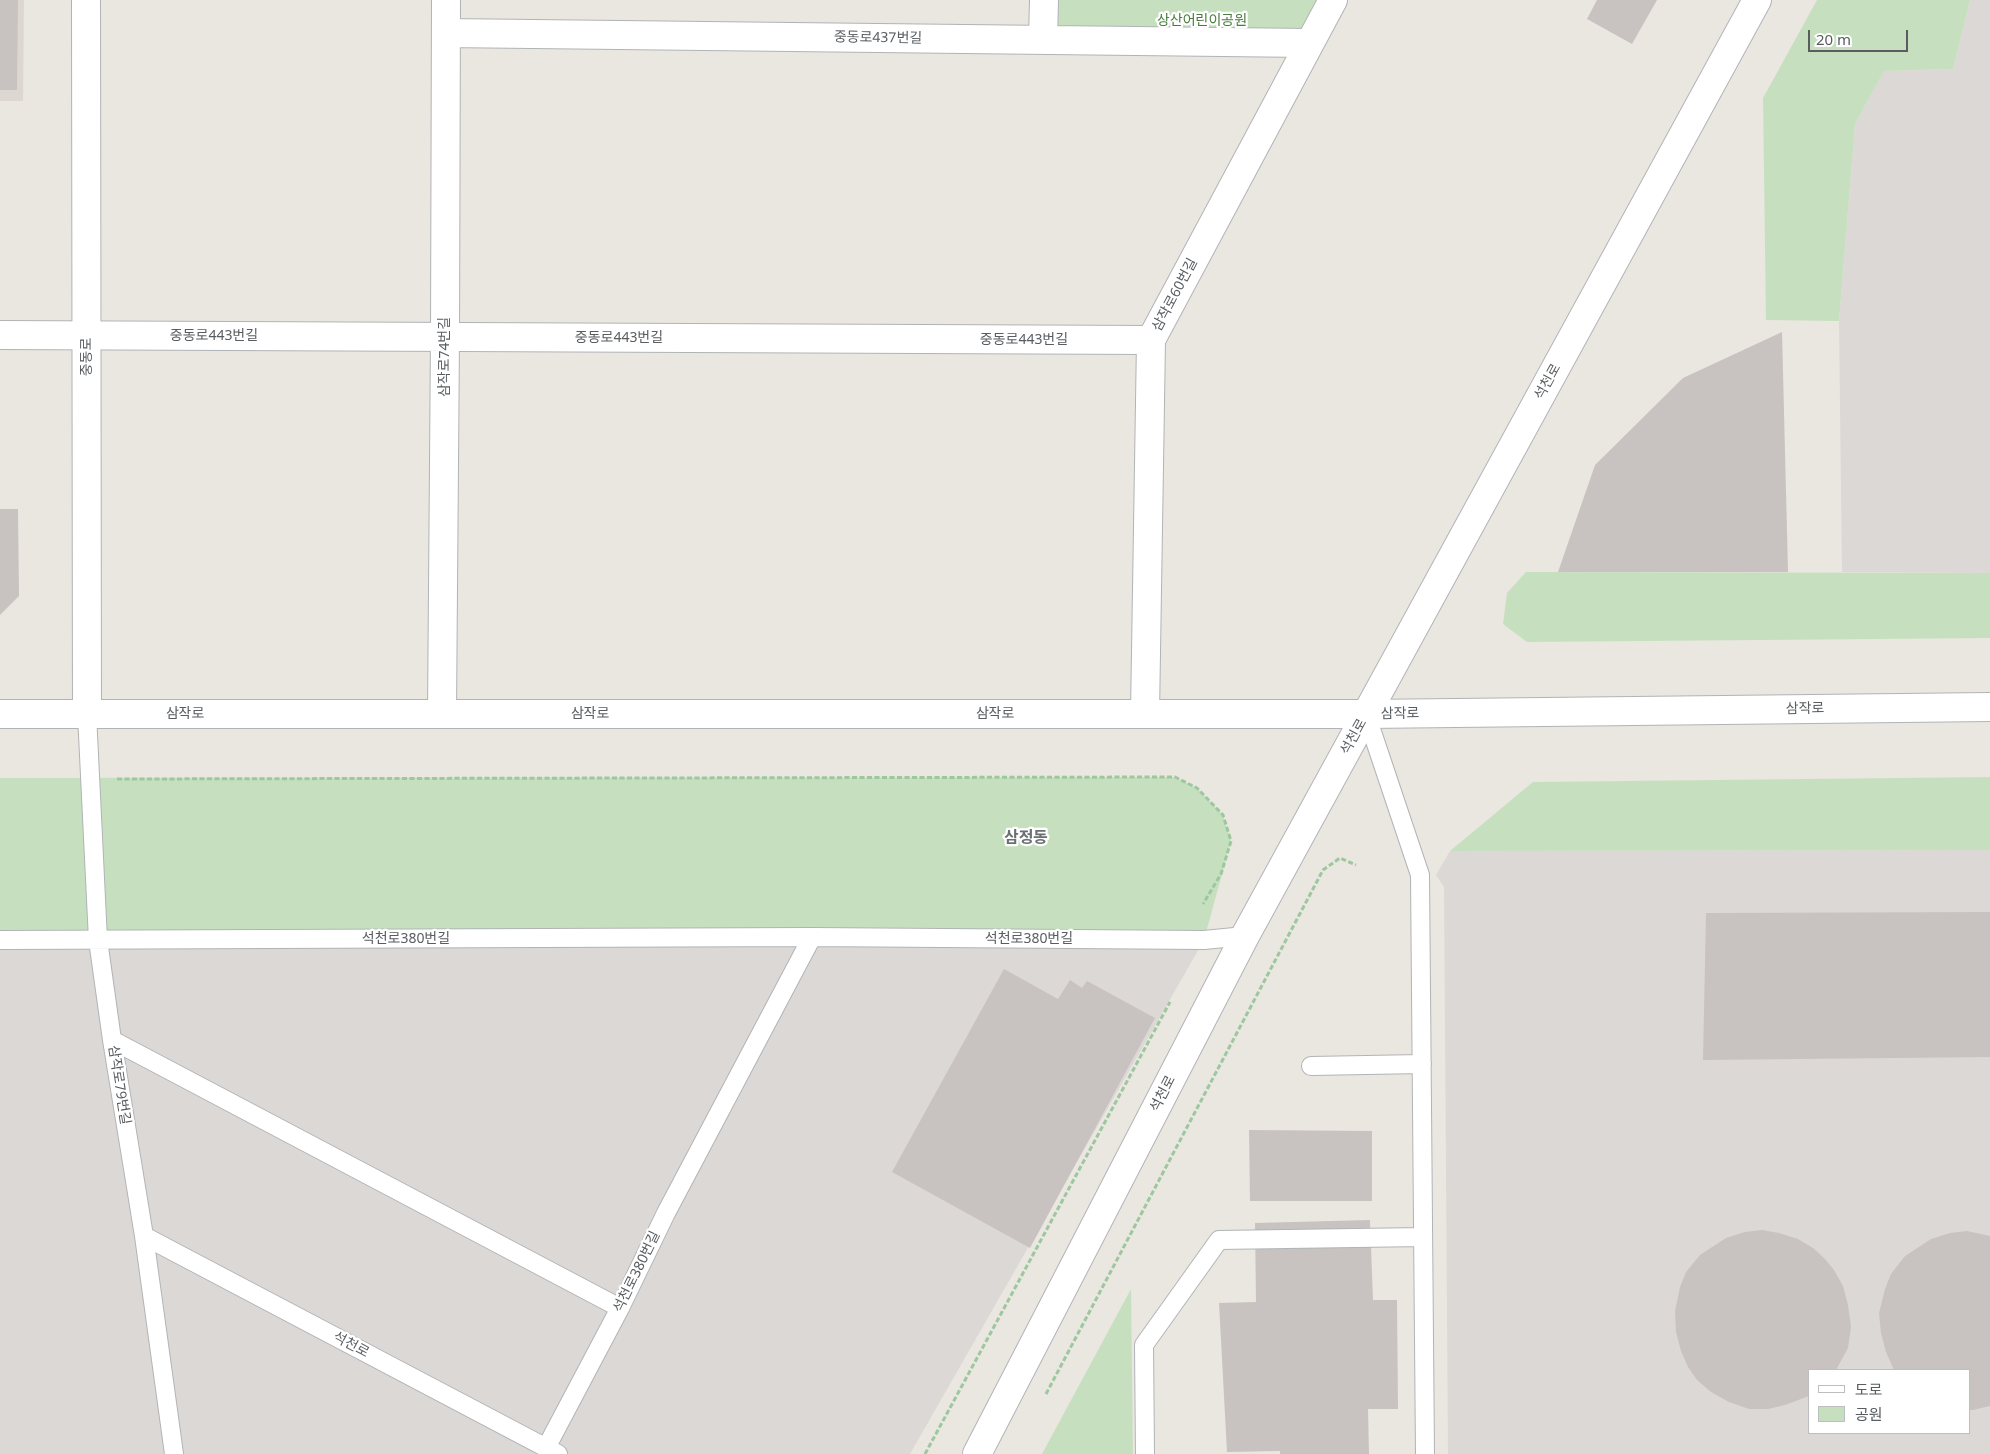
<!DOCTYPE html>
<html>
<head>
<meta charset="utf-8">
<style>
	body { margin:0 }
	#map { position:relative; width:1990px; height:1454px; overflow:hidden; background:#eae6e0; font-family:"Noto Sans","Noto Sans KR",sans-serif }
	canvas { display:block }
	.legend { position:absolute; left:1808px; top:1369px; width:162px; height:65px; box-sizing:border-box; background:#fff; border:1px solid #bdbebf; margin:0; padding:6px 9px; list-style:none; font-size:15px; color:#595d60 }
	.legend li { display:flex; align-items:center; gap:10px; height:25px }
	.legend b { width:25px; border:1px solid #bdbebf }
	.scale { position:absolute; left:1808px; top:30px; width:100px; height:22px; box-sizing:border-box; border:2px solid #595d60; border-top:0; padding-left:6px; font-size:15px; line-height:18px; white-space:nowrap; color:#595d60; -webkit-text-stroke:4px #fff; paint-order:stroke }
</style>
</head>
<body>
<div id="map">
<canvas width="1990" height="1454"></canvas>
<ul class="legend">
<li><b style="height:6px;background:#fff"></b>도로</li>
<li><b style="height:14px;background:#c6e0bf"></b>공원</li>
</ul>
<div class="scale">20 m</div>
</div>
<script>
const c = document.querySelector('canvas').getContext('2d');
c.lineJoin = 'round';
function paint(path, color) { c.fillStyle = color; c.fill(path, 'evenodd'); }
const toPath = rows => new Path2D(rows.map(r => 'M' + r).join(''));
function stroke(path, color, width, dash) { c.strokeStyle = color; c.lineWidth = width; c.lineCap = dash ? 'butt' : 'round'; c.setLineDash(dash || []); c.stroke(path); }
function label(font, color, halo, rows, align = 'center') {
  c.font = font + ' "Noto Sans","Noto Sans KR",sans-serif'; c.lineWidth = 4.5; c.setLineDash([]); c.textBaseline = 'middle'; c.strokeStyle = halo; c.fillStyle = color; for (const [text, x, y, turn = 0] of rows) {
    c.save(); c.translate(x, y); c.rotate((+turn || 0) * Math.PI / 180); c.textAlign = isNaN(turn) ? turn : align; if (halo) c.strokeText(text, 0, 0); c.fillText(text, 0, 0); c.restore();
  }
}
const industrial = toPath([
	[1970,0,1990,0,1990,573,1842,572,1839,321,1855,124,1884,71,1953,69],
	[1990,850,1990,1454,1448,1454,1444,887,1436,875,1450,851],
	[1809,1370,1969,1370,1969,1433,1809,1433],
	[1204,940,910,1454,0,1454,0,942]
]);
const education = toPath([
	[0,0,24,0,23,101,0,101]
]);
const green = toPath([
	[1044,0,1333,0,1309,43,1043,40],
	[1817,0,1970,0,1953,69,1884,71,1855,124,1839,321,1766,320,1763,98],
	[1526,572,1990,573,1990,638,1527,642,1503,624,1507,593],
	[1175,777,1197,788,1223,815,1231,841,1204,940,0,940,0,778],
	[1990,777,1990,850,1450,851,1533,782],
	[1131,1289,1133,1454,1042,1454]
]);
const building = toPath([
	[0,0,18,0,17,90,0,90],
	[1597,0,1657,0,1632,44,1587,19],
	[1782,332,1788,572,1558,572,1595,465,1683,378],
	[0,509,18,509,19,596,0,615],
	[1990,912,1990,1057,1703,1060,1706,913],
	[1004,969,1058,999,1070,980,1082,988,1087,981,1155,1018,1030,1248,892,1172],
	[1249,1130,1372,1131,1372,1201,1250,1201],
	[1370,1220,1373,1300,1397,1300,1398,1409,1368,1409,1369,1454,1280,1454,1280,1451,1227,1452,1219,1303,1256,1302,1255,1223],
	[1762,1230,1779,1233,1798,1239,1813,1248,1824,1258,1834,1270,1843,1286,1848,1305,1851,1327,1848,1348,1836,1370,1809,1370,1809,1396,1785,1405,1768,1409,1749,1409,1729,1402,1711,1392,1697,1380,1688,1367,1681,1351,1676,1332,1675,1311,1680,1287,1686,1272,1700,1255,1726,1238,1745,1232],
	[1967,1231,1990,1236,1990,1406,1973,1410,1969,1410,1969,1370,1894,1370,1886,1352,1881,1333,1879,1313,1885,1289,1891,1274,1905,1256,1931,1239,1950,1233]
]);
const path = toPath([
	[117,779,1175,777,1197,788,1223,815,1231,841,1221,874,1203,904],
	[1046,1394,1323,870,1340,858,1356,865],
	[925,1454,1170,1002]
]);
const service = toPath([
	[87,714,98,940,112,1040,144,1236,174,1454],
	[1366,714,1420,875,1425,1454],
	[0,940,812,937,1204,940,1245,936],
	[112,1040,620,1308],
	[1311,1066,1422,1064],
	[144,1236,558,1454],
	[546,1448,620,1308,666,1213,812,937],
	[1145,1454,1144,1345,1219,1240,1423,1237]
]);
const minor = toPath([
	[446,33,1309,43],
	[1043,40,1044,0],
	[0,335,1151,340],
	[442,714,445,337,446,0],
	[1145,714,1151,340,1333,0]
]);
const tertiary = toPath([
	[86,0,87,714],
	[0,714,1366,714,1990,707],
	[977,1454,1245,936,1757,0]
]);
const parkNames = [
	["상산어린이공원",1202,21]
];
const streetNames = [
	["중동로437번길",878,38,1],
	["삼작로60번길",1175,295,-62],
	["중동로443번길",214,336],
	["중동로443번길",619,338],
	["중동로443번길",1024,340],
	["중동로",87,357,-90],
	["삼작로74번길",445,357,-90],
	["석천로",1548,382,-61],
	["삼작로",1805,709,-1],
	["삼작로",185,714],
	["삼작로",590,714],
	["삼작로",995,714],
	["삼작로",1400,714,-1],
	["석천로",1354,737,-61],
	["석천로380번길",406,939],
	["석천로380번길",1029,939],
	["삼작로79번길",119,1085,81],
	["석천로",1163,1094,-63],
	["석천로380번길",637,1272,-64],
	["석천로",351,1345,28]
];
const quarterNames = [
	["삼정동",1026,838]
];
paint(industrial, '#dcd8d5');
paint(education, '#ddd7d2');
paint(green, '#c6e0bf');
paint(building, '#c8c3c0');
stroke(service, '#b1b4b7', 20);
stroke(minor, '#b1b4b7', 30);
stroke(tertiary, '#b1b4b7', 30);
stroke(path, '#9dc79f', 3, [5, 2.5]);
stroke(service, '#fff', 18);
stroke(minor, '#fff', 28);
stroke(tertiary, '#fff', 28);
label('14px', '#477c3c', '#fff', parkNames);
label('14px', '#595d60', '#fff', streetNames);
label('bold 16px', '#6a7072', '#fff', quarterNames);
</script>
</body>
</html>
